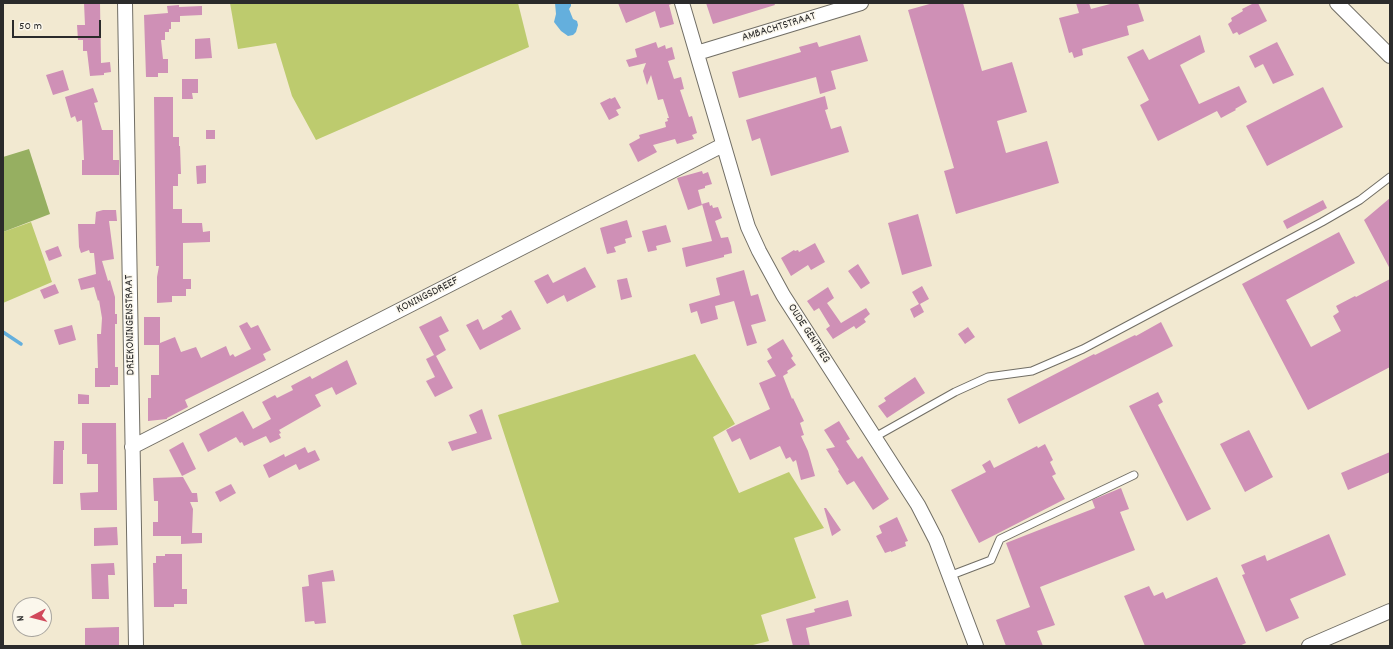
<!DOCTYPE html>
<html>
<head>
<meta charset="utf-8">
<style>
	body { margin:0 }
	#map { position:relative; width:1393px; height:649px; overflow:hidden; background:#f2e9d1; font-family:Dekko,sans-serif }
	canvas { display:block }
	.frame { position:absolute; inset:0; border:4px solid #2b2b2b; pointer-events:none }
	.north { position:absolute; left:12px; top:597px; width:40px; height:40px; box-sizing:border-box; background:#fbf7ec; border:1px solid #a8a59f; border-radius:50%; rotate:263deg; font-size:11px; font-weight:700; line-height:16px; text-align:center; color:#2b2b2b }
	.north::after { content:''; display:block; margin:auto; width:14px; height:18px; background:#d1495b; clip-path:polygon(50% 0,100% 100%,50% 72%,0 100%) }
	.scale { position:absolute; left:12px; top:20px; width:89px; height:18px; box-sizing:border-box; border:2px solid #2b2b2b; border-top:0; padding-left:5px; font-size:12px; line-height:14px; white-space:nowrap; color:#2b2b2b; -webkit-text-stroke:3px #fbf7ec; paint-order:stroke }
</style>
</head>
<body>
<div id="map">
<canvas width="1393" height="649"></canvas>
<div class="frame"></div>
<div class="north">N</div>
<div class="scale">50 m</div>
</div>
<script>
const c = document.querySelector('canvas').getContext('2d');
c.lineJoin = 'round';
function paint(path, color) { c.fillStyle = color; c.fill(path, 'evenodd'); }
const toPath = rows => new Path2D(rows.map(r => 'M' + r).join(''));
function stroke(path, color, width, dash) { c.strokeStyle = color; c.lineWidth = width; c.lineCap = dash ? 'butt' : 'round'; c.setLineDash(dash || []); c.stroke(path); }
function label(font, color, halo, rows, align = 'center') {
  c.font = font + ' Dekko,sans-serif'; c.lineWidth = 3; c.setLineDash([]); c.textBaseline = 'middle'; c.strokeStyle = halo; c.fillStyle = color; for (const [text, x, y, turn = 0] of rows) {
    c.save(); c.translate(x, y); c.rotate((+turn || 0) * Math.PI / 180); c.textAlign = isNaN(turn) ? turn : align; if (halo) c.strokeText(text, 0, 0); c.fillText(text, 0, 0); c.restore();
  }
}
const green = toPath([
	[230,3,518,3,529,47,316,140,292,96,276,43,238,49],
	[31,222,52,282,3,303,3,232],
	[695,354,735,424,713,437,739,493,789,472,824,528,794,538,816,598,761,615,769,641,749,646,522,646,513,615,559,602,498,415]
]);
const forest = toPath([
	[29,149,50,214,3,232,3,157]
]);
const water = toPath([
	[555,3,571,3,571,6,569,9,573,19,577,21,578,25,576,32,573,35,568,36,561,31,554,22,556,14]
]);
const stream = toPath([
	[3,332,21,344]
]);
const building = toPath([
	[84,3,100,3,101,63,110,62,111,72,104,73,104,75,90,76,87,51,83,51,83,40,78,40,77,25,85,25],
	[618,3,674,3,669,5,674,24,660,28,655,11,626,23],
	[706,3,774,3,775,5,713,24],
	[933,3,963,3,982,71,1012,62,1027,112,997,121,1006,153,1047,141,1059,183,956,214,944,171,954,168,908,10],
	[1076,3,1089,3,1091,9,1114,3,1138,3,1144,21,1127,26,1129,35,1082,49,1083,55,1074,58,1072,52,1069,53,1059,18,1079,13],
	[1254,3,1258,3,1267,21,1239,35,1237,32,1233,34,1228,24,1232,21,1231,18,1243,11,1242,9],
	[179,5,179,7,202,6,202,15,180,16,180,22,171,22,171,29,169,29,169,32,165,32,165,40,161,40,163,59,168,59,168,73,158,73,158,77,146,77,144,15,168,13,167,6],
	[860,35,868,61,831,71,836,89,820,94,816,77,739,98,732,72,801,52,799,47,817,42,819,47],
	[1200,35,1205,52,1180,65,1199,104,1239,86,1247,102,1235,109,1236,110,1221,118,1217,111,1158,141,1140,105,1149,100,1127,57,1143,49,1149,60],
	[210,38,212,58,195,59,195,39],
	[656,42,658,48,665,45,666,49,672,47,675,59,668,61,674,79,681,77,684,89,680,90,689,117,692,116,697,133,692,135,694,139,677,144,675,139,653,145,657,152,638,162,629,144,640,138,639,135,666,127,665,122,668,121,667,118,669,118,663,99,658,100,651,75,647,85,643,71,646,63,629,67,626,60,637,57,635,49],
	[1277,42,1294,75,1273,84,1263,64,1255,68,1249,56],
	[63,70,69,90,53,95,46,75],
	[182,79,198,79,198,93,192,93,193,99,182,99],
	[1323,87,1343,127,1267,166,1246,126],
	[93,88,98,102,94,103,102,130,113,130,113,160,119,160,119,175,82,175,82,160,84,160,82,120,77,122,75,116,71,118,65,97],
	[825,96,828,109,825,110,831,129,841,126,849,152,771,176,760,138,752,141,746,120],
	[154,97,173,97,173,137,179,137,179,146,180,146,181,174,178,174,178,186,173,186,173,209,182,209,182,223,202,223,203,232,210,231,210,242,183,243,183,279,191,279,191,289,186,289,186,296,172,296,172,302,157,303,157,277,159,266,156,266],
	[615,97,621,108,616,110,619,115,609,120,600,103,610,98,611,99],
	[206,130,215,130,215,139,206,139],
	[206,165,206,183,197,184,196,166],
	[702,171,703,174,708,172,712,184,705,186,705,188,698,190,702,205,688,210,677,178],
	[1390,198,1390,269,1364,220],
	[1323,200,1327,208,1287,229,1283,221],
	[709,202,710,206,712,205,713,208,718,207,722,218,715,221,721,238,728,237,731,246,732,253,724,255,724,257,686,267,682,248,712,241,702,204],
	[103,210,116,210,117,221,109,221,114,259,102,261,108,281,110,280,115,297,115,314,117,314,117,324,115,324,115,367,118,367,118,385,110,385,110,387,95,387,95,368,98,368,97,334,101,334,102,318,99,300,98,301,94,287,81,290,78,279,96,274,94,253,90,253,89,250,81,253,79,247,78,224,95,224,96,212],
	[918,214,932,266,902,275,888,223],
	[627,220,632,237,625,239,626,243,614,247,616,252,607,254,600,228],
	[666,225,671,242,656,246,657,250,648,252,642,231],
	[1339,232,1355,263,1286,300,1311,347,1341,331,1333,316,1339,312,1336,306,1355,296,1356,297,1390,279,1390,367,1308,410,1242,284],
	[815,243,825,262,811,270,808,265,791,276,781,258,794,250,795,251,798,250,799,252],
	[58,246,62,256,49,261,45,251],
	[858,264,870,283,861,289,848,271],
	[585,267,596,287,567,302,564,295,547,304,534,281,548,274,553,283],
	[744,270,751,296,758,294,766,321,751,325,757,343,747,346,734,301,715,306,718,319,701,324,697,311,691,313,689,304,720,295,716,278],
	[627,278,632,297,621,300,617,280],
	[55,284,59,293,44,299,40,290],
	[922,286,929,299,920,304,924,312,914,318,910,309,919,304,912,292],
	[828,287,834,298,827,303,841,323,866,308,870,314,864,319,866,322,856,329,854,326,833,339,826,329,830,326,819,308,814,311,807,301],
	[511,310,521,329,480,350,466,325,478,319,483,330,503,319,501,316],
	[441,316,449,331,439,336,446,350,436,356,453,388,435,397,426,381,435,377,426,359,434,355,419,327],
	[144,317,160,317,160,343,175,337,181,352,196,347,201,358,226,346,230,356,233,354,235,357,251,349,239,326,247,322,251,328,258,325,271,350,263,354,266,360,185,400,188,407,167,418,167,419,148,421,148,398,151,398,151,375,159,375,159,345,144,345],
	[1161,322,1173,346,1019,424,1007,399,1094,354,1095,355,1135,335,1136,336],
	[72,325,76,340,59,345,54,330],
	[968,327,975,337,965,344,958,334],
	[783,339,793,356,791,358,796,365,787,371,788,373,783,376,792,399,793,398,804,421,800,423,804,435,801,436,808,451,815,476,801,480,796,460,793,462,790,457,786,459,780,446,750,460,740,438,732,442,726,430,770,409,759,383,776,376,767,361,772,358,767,349],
	[347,360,357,384,336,395,332,387,315,395,321,406,279,430,281,433,279,434,281,438,270,443,266,436,244,446,242,442,240,443,236,437,208,452,199,434,243,411,253,429,271,419,262,402,275,395,277,398,293,390,291,386,310,376,312,379],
	[915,377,925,393,887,418,878,406,886,401,884,398],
	[1158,392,1163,402,1158,405,1211,509,1187,521,1129,406],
	[78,394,89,395,89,404,78,404],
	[482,409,492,439,452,451,448,442,477,433,469,415],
	[839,421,850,439,846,441,858,459,862,456,889,499,873,510,854,481,847,485,838,471,839,470,826,449,835,447,824,430],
	[82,423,116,423,117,510,81,510,80,493,98,492,98,464,87,464,87,454,82,454],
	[1249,430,1273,477,1245,492,1220,444],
	[54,441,64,441,64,450,63,450,63,484,53,484],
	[183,442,196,469,182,476,169,450],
	[1045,444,1053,460,1050,462,1056,474,1052,476,1065,499,979,543,951,490,986,472,982,465,990,460,994,468,1037,446,1038,448],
	[305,447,308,453,315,450,320,460,299,470,296,464,269,478,263,465,284,454,285,457],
	[1390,452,1390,472,1348,490,1341,473],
	[183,477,192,493,197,493,198,502,190,502,193,509,192,533,202,533,202,543,181,544,181,536,153,536,153,522,158,522,158,501,154,501,153,478],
	[231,484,236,493,220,502,215,492],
	[1121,488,1129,509,1120,512,1135,550,1040,587,1055,625,1037,631,1043,646,1006,646,996,620,1030,607,1006,543,1095,508,1092,500],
	[824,508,826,508,841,530,832,536],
	[897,517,908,541,905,542,906,546,891,552,891,551,885,553,876,536,882,533,879,526],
	[117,527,118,545,94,546,94,528],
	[1329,534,1346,575,1290,599,1299,618,1266,632,1242,575,1245,574,1241,565,1265,555,1267,561],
	[165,554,182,554,182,589,187,589,187,604,174,604,174,607,154,607,153,563,156,563,156,556,165,556],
	[114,563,115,575,108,575,109,599,92,599,91,564],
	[333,570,335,581,322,582,326,623,315,624,314,621,305,622,302,587,309,586,308,575],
	[1217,577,1246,643,1239,646,1145,646,1124,596,1149,586,1154,596,1163,592,1166,599],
	[848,600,852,616,806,628,810,646,793,646,786,619,815,612,814,609],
	[119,627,119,646,85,646,85,628]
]);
const lane = toPath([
	[875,437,955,392,988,377,1032,371,1083,349,1322,222,1360,200,1390,177],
	[949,576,991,560,1000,539,1134,475]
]);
const street = toPath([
	[125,3,136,646],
	[682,3,740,201,748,227,759,251,783,295,918,505,936,540,976,646],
	[1337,3,1390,56],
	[697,53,861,3],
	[132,447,723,145],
	[1309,646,1390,611]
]);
const streetNames = [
	["AMBACHTSTRAAT",779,28,-17],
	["KONINGSDREEF",428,296,-27],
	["DRIEKONINGENSTRAAT",131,325,-91],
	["OUDE GENTWEG",808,334,57]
];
paint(green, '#bdcb6e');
paint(forest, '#96af61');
paint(water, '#64afdd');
stroke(stream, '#64afdd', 3.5);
paint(building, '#cf90b6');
stroke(lane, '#716e65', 9);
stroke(street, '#716e65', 16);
stroke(lane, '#fff', 7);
stroke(street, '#fff', 14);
label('12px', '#2b2b2b', '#fbf7ec', streetNames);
</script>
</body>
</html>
